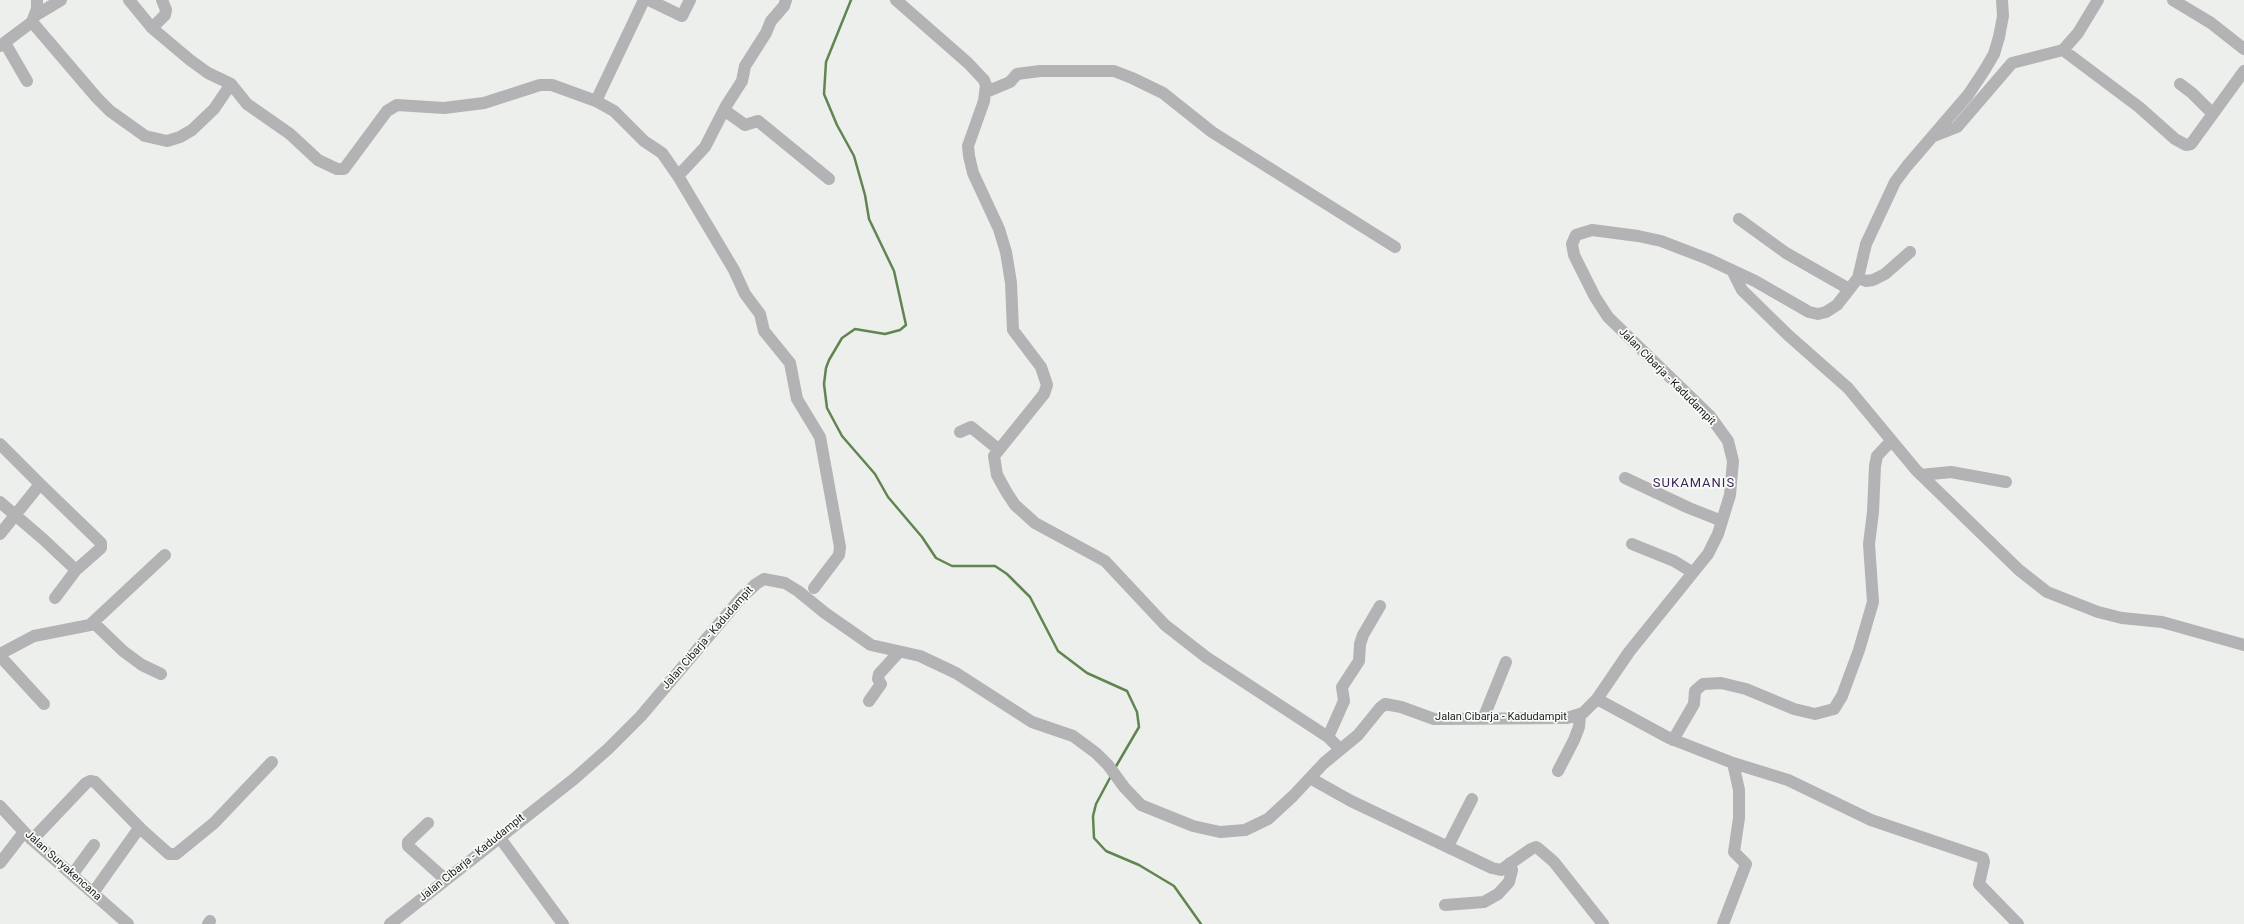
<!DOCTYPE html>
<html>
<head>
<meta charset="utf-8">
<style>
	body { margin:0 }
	canvas { display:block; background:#ecefeb }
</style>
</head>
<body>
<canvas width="2244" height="924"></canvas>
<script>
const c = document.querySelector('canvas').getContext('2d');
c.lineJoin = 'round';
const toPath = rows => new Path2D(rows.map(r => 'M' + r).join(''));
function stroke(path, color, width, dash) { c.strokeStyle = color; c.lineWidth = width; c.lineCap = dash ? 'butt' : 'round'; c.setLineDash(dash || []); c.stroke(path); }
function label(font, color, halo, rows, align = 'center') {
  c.font = font + ' Roboto,sans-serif'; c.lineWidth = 3.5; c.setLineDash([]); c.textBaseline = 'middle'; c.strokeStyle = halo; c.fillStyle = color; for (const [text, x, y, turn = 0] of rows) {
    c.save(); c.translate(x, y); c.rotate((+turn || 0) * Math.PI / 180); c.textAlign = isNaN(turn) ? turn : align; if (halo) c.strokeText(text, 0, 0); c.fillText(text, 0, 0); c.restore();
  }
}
const stream = toPath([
	[851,0,826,62,824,94,837,125,854,156,865,195,869,219,894,271,906,325,900,330,885,334,855,329,842,338,829,360,826,368,824,384,827,408,842,436,875,474,888,497,922,537,936,558,952,566,995,566,1007,574,1030,597,1058,651,1087,673,1127,691,1137,712,1139,727,1115,768],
	[1111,776,1096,804,1093,816,1094,838,1106,851,1139,865,1174,886,1201,924]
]);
const minor = toPath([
	[129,0,152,28,190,60,208,73,231,84,247,104,290,134,318,160,337,169,344,169,387,111,397,105,444,108,484,103,540,85,552,85,596,101,614,111,644,141,662,153,678,176,734,270,745,294,760,314,764,331,790,363,797,399,820,437,840,547,839,555,814,588],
	[649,0,682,16,690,0],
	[896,0,968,63,984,80,986,85,984,101,968,146,969,156,973,173,999,229,1006,252,1011,283,1013,330,1041,367,1047,385,1044,394,994,456,997,475,1007,493,1015,505,1035,523,1105,561,1165,625,1206,657,1328,737,1340,749],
	[2173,0,2211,23,2244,49],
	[36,15,61,0],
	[32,22,97,98,110,111,145,136,167,141,180,137,192,130,214,109,231,84],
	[152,28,165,15,166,10,162,0],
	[5,43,27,81],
	[0,46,32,22,37,9,37,0],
	[2063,50,2139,107,2175,139,2186,145,2191,144,2244,71],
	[2180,84,2192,93,2213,114],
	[986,92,1010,82,1017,74,1040,71,1114,71,1132,78,1163,93,1212,132,1395,247],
	[596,101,644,0],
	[724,110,745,125,758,121,829,179],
	[1934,136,1957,127,2012,63,2063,50,2078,33,2098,0],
	[678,176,705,147,726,106,742,81,745,66,766,33,771,21,784,6,786,0],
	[1739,219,1786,253,1849,289],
	[1733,272,1742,290,1788,335,1848,388,1916,470,2019,570,2047,592,2098,612,2122,618,2162,622,2244,645],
	[1858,278,1866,281,1873,280,1885,274,1910,252],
	[960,432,971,427,998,449],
	[0,444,39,483],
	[1921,475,1951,472,2006,482],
	[1625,478,1689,508,1722,521],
	[0,502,43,539,76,570],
	[0,534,37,488,39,483,101,543,101,548,76,570,55,598],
	[1632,544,1674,561,1692,572],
	[91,624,165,555],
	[0,654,34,636,95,624,123,651,142,665,161,674],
	[0,656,44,704],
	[1597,699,1669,738,1733,763,1739,790,1739,818,1734,852,1746,864,1723,924],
	[869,701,881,684,878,679,879,674,899,652],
	[1483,719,1506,662],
	[1328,737,1344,701,1342,687,1359,661,1360,644,1363,635,1380,606],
	[1673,740,1694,704,1695,691,1703,684,1721,683,1746,689,1794,709,1815,714,1834,709,1842,696,1859,650,1873,602,1869,544,1873,512,1875,466,1877,456,1891,441],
	[1733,763,1788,780,1871,820,1983,858,1984,862,1979,884,2018,924],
	[1558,771,1574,740,1579,727,1580,715],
	[1310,778,1351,801,1492,868,1501,870,1531,849,1536,847,1539,849,1554,862,1603,924],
	[0,806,29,837,128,924],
	[428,823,408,842,408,846,446,880],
	[500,838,563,924],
	[32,840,86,783,90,781,95,782,141,829],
	[1448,846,1472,799],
	[0,863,24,832],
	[72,875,94,845],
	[93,893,137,831,142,830,169,854,176,854,214,823,272,762],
	[1445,905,1484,902,1498,894,1509,882,1512,870,1510,863],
	[208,924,210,921],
	[390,924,574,779,608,749,641,716,741,598,756,584,764,579,785,583,798,591,825,613,871,645,920,656,956,673,1032,722,1073,736,1096,753,1108,765,1124,787,1141,805,1193,826,1220,832,1245,830,1268,819,1293,796,1324,763,1358,735,1380,708,1385,704,1401,707,1434,719,1567,718,1583,713,1597,699,1629,652,1708,554,1718,534,1730,495,1733,461,1728,441,1710,416,1608,317,1595,297,1574,255,1572,244,1576,235,1592,230,1638,236,1661,241,1708,259,1755,281,1809,312,1818,314,1826,312,1837,305,1858,278,1866,244,1895,182,1907,166,1968,95,1984,71,1994,54,1999,37,2003,16,2002,0]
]);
const streetNames = [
	["Jalan Cibarja - Kadudampit",1667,377,45],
	["Jalan Cibarja - Kadudampit",708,638,-49],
	["Jalan Cibarja - Kadudampit",1501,717],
	["Jalan Cibarja - Kadudampit",472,858,-39],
	["Jalan Suryakencana",63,866,42]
];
const quarterNames = [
	["SUKAMANIS",1694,484]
];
stroke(stream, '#618551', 2.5);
stroke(minor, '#b3b2b4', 12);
label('11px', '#1a1b1a', '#f9fcf8', streetNames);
c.letterSpacing = '1px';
label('13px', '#40225b', '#f9fcf8', quarterNames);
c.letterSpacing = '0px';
</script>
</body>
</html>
